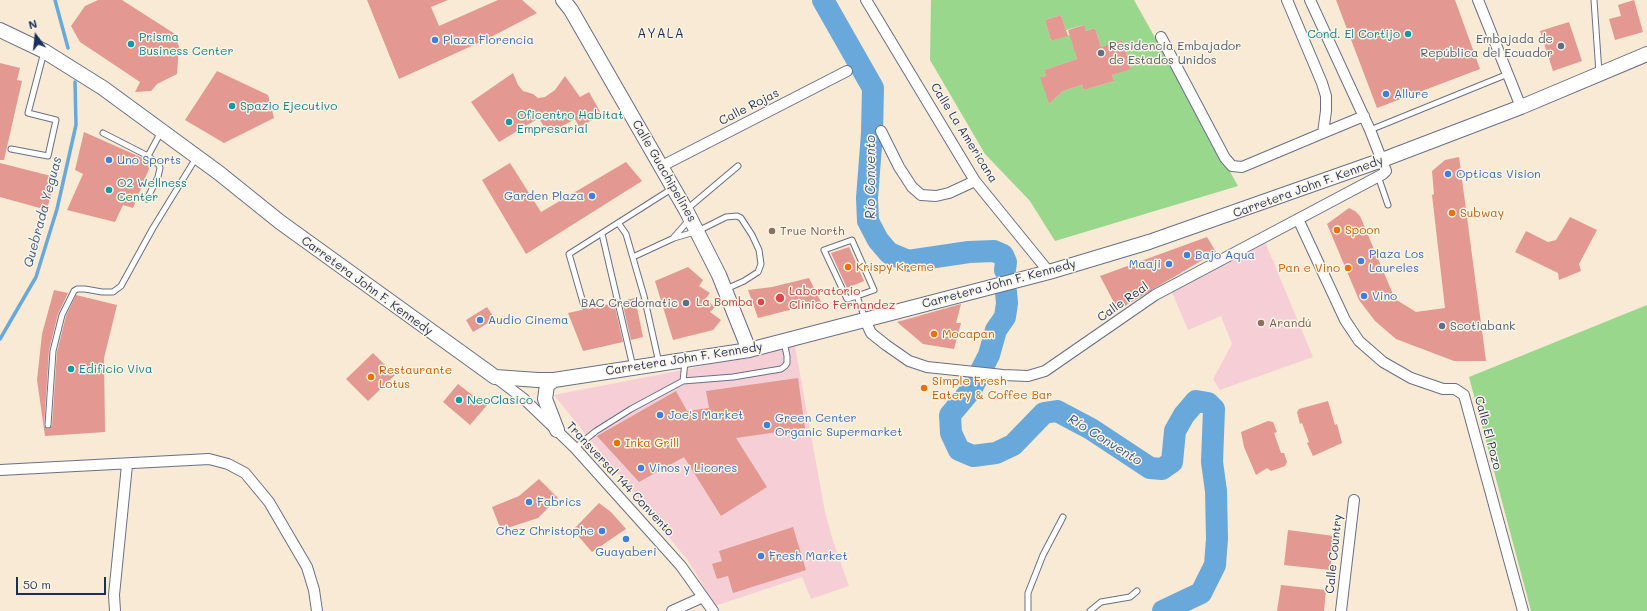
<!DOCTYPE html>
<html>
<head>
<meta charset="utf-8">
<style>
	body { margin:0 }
	#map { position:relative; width:1647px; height:611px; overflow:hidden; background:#f8ead4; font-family:Mali,sans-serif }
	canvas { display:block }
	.north { position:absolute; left:16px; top:16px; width:40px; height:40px; -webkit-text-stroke:3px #fcf5e5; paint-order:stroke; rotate:345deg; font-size:11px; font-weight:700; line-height:16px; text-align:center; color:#1b2f5e }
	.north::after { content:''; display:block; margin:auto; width:14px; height:18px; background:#1b2f5e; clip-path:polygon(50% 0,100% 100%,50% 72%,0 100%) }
	.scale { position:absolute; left:16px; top:577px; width:90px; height:18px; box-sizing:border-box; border:2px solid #1b2f5e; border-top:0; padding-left:5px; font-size:12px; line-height:14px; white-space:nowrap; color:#1b2f5e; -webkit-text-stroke:3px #fcf5e5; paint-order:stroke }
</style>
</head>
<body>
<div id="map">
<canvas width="1647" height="611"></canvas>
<div class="north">N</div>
<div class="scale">50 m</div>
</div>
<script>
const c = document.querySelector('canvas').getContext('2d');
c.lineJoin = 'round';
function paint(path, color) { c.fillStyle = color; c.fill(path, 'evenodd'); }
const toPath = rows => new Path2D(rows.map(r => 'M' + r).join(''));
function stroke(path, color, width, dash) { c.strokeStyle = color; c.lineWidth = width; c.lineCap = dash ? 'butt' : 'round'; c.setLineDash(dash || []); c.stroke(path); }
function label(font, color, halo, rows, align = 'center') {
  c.font = font + ' Mali,sans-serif'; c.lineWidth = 3; c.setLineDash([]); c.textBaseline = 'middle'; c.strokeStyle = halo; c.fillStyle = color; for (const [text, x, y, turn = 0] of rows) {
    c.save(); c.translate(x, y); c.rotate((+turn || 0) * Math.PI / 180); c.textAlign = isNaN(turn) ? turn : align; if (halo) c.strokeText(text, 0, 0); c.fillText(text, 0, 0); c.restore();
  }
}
const built = toPath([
	[1265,242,1313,357,1220,390,1213,379,1232,344,1221,316,1188,330,1171,290],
	[795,346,825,512,833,541,849,586,811,599,802,577,715,606,689,562,554,395,688,369]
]);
const green = toPath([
	[931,0,1134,0,1238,186,1055,241,1030,201,985,154,930,60],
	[1061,15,1066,30,1083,25,1086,31,1095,28,1101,47,1122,40,1131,68,1112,75,1114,81,1084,90,1082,85,1063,91,1049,104,1041,77,1046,76,1044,70,1077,59,1070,35,1051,41,1045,20],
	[1647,305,1647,611,1531,611,1469,377]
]);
const stream = toPath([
	[55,0,68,48],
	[0,339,36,277,57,209,76,125,75,82]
]);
const river = toPath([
	[823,0,873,88,872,133,867,198,868,221,878,240,889,253,908,261,969,252,994,251,1003,255,1006,262,1005,270],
	[1006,292,1007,303,1005,317,996,330,989,355,971,390,950,415,951,433,959,450,973,456,996,453,1013,445,1044,413,1057,411,1091,429,1150,468,1162,469,1172,462,1175,431,1184,415,1196,401,1208,403,1214,409,1212,462,1216,491,1217,539,1215,565,1201,593,1163,611]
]);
const building = toPath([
	[98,0,122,0,175,34,179,47,177,74,157,84,151,91,135,92,140,82,80,42,71,26,85,6],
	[367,0,448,0,431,7,439,26,498,0,522,0,537,13,489,38,399,79],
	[1336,0,1455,0,1480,69,1377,108],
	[1634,0,1643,32,1615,40,1609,19,1621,16,1618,5],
	[1061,15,1068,36,1051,41,1045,20],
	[1569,22,1582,61,1553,71,1540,31],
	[1084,25,1086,31,1095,28,1101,47,1122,40,1131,69,1112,75,1114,81,1084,90,1082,85,1063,91,1049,104,1040,77,1046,76,1044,70,1077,59,1068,30],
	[0,63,20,68,17,80,22,81,4,160,0,160],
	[217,71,268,95,274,118,224,143,185,120],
	[513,73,518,85,523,91,533,94,538,98,545,97,555,90,565,76,580,97,589,92,602,115,579,127,575,119,548,134,539,118,499,142,471,102],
	[84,132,147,160,151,164,133,208,123,205,115,222,67,210,83,174,75,170],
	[1459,157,1486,361,1454,361,1396,339,1375,321,1359,300,1327,224,1349,208,1355,211,1360,216,1395,299,1416,312,1445,308,1432,195,1434,194,1432,171,1445,160],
	[626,162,642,181,526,254,482,180,510,163,541,212],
	[0,163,55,177,47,210,0,197],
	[1570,217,1597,230,1579,264,1581,271,1559,280,1558,273,1515,252,1526,231,1548,242,1556,240],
	[1207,237,1216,252,1118,310,1100,276],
	[849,247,864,281,847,288,831,253],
	[688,267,703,280,699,286,710,293,705,299,715,307,710,312,721,320,713,330,673,340,655,281],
	[809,278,821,302,758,318,748,290,772,287],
	[54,290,68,293,58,314,49,350,44,426,48,429,52,426,57,352,66,316,76,295,117,305,104,358,105,432,45,436,37,380,42,334],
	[635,298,643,337,631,340,622,301],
	[614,303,623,342,583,351,568,313],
	[961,304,956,323,961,323,954,349,923,344,897,322],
	[487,307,495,319,473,332,466,320],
	[373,353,395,375,368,401,346,379],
	[798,378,805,428,736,438,767,487,721,516,684,457,639,482,597,436,676,391,687,411,709,408,706,391],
	[458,384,476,398,479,396,488,404,470,425,443,402],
	[1328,401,1335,425,1337,424,1342,443,1313,456,1307,443,1309,442,1302,423,1300,424,1297,412,1299,409],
	[1268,421,1273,422,1277,432,1274,433,1281,453,1284,453,1287,462,1285,466,1271,471,1267,468,1256,475,1244,447,1241,432],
	[539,479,558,498,538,518,501,530,492,507,519,496],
	[599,503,611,512,626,529,592,552,573,530],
	[793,527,806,570,733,593,728,576,717,579,712,564,722,561,719,551],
	[1288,530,1334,536,1330,570,1284,565],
	[1281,585,1326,590,1324,611,1277,611]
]);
const lane = toPath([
	[1594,0,1599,73],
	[1370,130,1508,74],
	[103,133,148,156,161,132],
	[11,149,48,156,56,120,28,113,44,52],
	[1378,176,1388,205],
	[147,199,158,177,160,168,159,165,148,156],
	[687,209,738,166],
	[619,224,626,234,644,296,659,363],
	[602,234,633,367],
	[674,237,689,220],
	[633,257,674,238,698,231,726,217,737,216,741,218,752,235,759,250,761,264,758,272,744,281,726,289],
	[857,296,847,299,824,250,852,240,874,290,857,296,865,319],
	[584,306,569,254,673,188],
	[683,381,733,377,781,369,785,366,787,363,787,356,784,342],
	[48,425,53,351,62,315,74,291,77,289,85,289,102,292,113,292,121,286,153,228,196,158],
	[575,448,596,431,631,409,683,381,685,362],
	[1028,611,1028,593,1043,555,1063,517],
	[1090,611,1101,602,1130,597,1137,591]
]);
const street = toPath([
	[866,0,975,181,1049,272],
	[1478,0,1521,107],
	[1161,37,1225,158,1232,166,1242,167,1323,133,1326,111,1326,96,1322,83,1287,0],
	[881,131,899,167,912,187,921,195,936,196,949,193,975,181],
	[1323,133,1364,116],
	[662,166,847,71],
	[1298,219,1345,320,1359,341,1383,362,1411,378,1443,389,1455,389,1464,395,1523,611],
	[865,320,871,333,886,345,909,361,927,367,1003,375,1028,376,1045,371,1155,295,1383,174,1386,171,1370,130,1310,0],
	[495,377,524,399,575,448,681,566,713,611],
	[0,470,209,459,228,464,245,473,269,502,307,567,314,590,317,611],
	[115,611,114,595,127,465],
	[672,611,703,597],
	[1341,611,1354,500]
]);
const secondary = toPath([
	[563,0,571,10,686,210,719,275,749,350],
	[0,30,44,51,103,88,219,173,280,222,495,377,538,380,554,380,749,350,1049,272,1149,242,1382,160,1521,107,1647,54],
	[554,380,547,385,545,399,557,430]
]);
const markers = [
	[1408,34,4,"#0f9aa8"],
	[435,40,4,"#3f7fe0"],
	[131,44,4,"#0f9aa8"],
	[1561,46,4,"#5c6f8a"],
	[1101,53,4,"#5c6f8a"],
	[1386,94,4,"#3f7fe0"],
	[232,106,4,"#0f9aa8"],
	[509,122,4,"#0f9aa8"],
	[109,160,4,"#3f7fe0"],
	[1448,174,4,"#3f7fe0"],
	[109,190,4,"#0f9aa8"],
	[592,196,4,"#3f7fe0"],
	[1452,213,4,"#e8710a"],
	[1337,230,4,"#e8710a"],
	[772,231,4,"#8d6e63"],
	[1187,255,4,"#3f7fe0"],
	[1361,261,4,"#3f7fe0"],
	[1169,264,4,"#3f7fe0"],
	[848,267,4,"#e8710a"],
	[1348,268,4,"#e8710a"],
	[1364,296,4,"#3f7fe0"],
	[780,298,5,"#e0444e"],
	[761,302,4,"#e0444e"],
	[686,303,4,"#5c6f8a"],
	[480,320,4,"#3f7fe0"],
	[1261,323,4,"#8d6e63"],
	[1442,326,4,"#5c6f8a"],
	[934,334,4,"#e8710a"],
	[71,369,4,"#0f9aa8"],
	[371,377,4,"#e8710a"],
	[924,388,4,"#e8710a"],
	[459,400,4,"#0f9aa8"],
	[660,415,4,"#3f7fe0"],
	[767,425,4,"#3f7fe0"],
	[617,443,4,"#e8710a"],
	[641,468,4,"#3f7fe0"],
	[529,502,4,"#3f7fe0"],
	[602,531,4,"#3f7fe0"],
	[626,539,4,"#3f7fe0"],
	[761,556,4,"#3f7fe0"]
];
const cultureNames = [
	["Cond. El Cortijo",1400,34,"right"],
	["Prisma",139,37],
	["Business Center",139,51],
	["Spazio Ejecutivo",240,106],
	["Oficentro Habitat",517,115],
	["Empresarial",517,129],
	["O2 Wellness",117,183],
	["Center",117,197],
	["Edificio Viva",79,369],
	["NeoClasico",467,400]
];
const serviceNames = [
	["Embajada de",1553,39],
	["República del Ecuador",1553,53],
	["Residencia Embajador",1109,46,"left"],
	["de Estados Unidos",1109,60,"left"],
	["BAC Credomatic",678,303],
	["Scotiabank",1450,326,"left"]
];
const shopNames = [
	["Plaza Florencia",443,40],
	["Allure",1394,94],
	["Uno Sports",117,160],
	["Opticas Vision",1456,174],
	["Garden Plaza",584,196,"right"],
	["Plaza Los",1369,254],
	["Laureles",1369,268],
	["Bajo Aqua",1195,255],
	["Maaji",1161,264,"right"],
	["Vino",1372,296],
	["Audio Cinema",488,320],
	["Joe's Market",668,415],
	["Green Center",775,418],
	["Organic Supermarket",775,432],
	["Vinos y Licores",649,468],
	["Fabrics",537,502],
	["Chez Christophe",594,531,"right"],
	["Guayaberi",626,552,"center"],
	["Fresh Market",769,556]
];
const streetNames = [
	["Calle Rojas",749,107,-27],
	["Calle La Americana",964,133,58],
	["Calle Guachipelines",664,171,60],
	["Carretera John F. Kennedy",1308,187,-20],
	["Carretera John F. Kennedy",999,284,-15],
	["Carretera John F. Kennedy",367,286,36],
	["Calle Real",1123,302,-35],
	["Carretera John F. Kennedy",684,359,-9],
	["Calle El Pozo",1488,433,75],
	["Transversal 144 Convento",620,479,47],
	["Calle Country",1334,554,-84]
];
const foodNames = [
	["Subway",1460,213],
	["Spoon",1345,230],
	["Krispy Kreme",856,267],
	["Pan e Vino",1340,268,"right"],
	["Mocapan",942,334],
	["Restaurante",379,370],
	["Lotus",379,384],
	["Simple Fresh",932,381],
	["Eatery & Coffee Bar",932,395],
	["Inka Grill",625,443]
];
const educationNames = [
	["True North",780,231],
	["Arandú",1269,323]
];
const healthNames = [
	["Laboratorio",789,291],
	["Clínico Fernandez",789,305],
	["La Bomba",753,302,"right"]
];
const neighbourhoodNames = [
	["AYALA",661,34]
];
const waterNames = [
	["Río Convento",871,177,-90],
	["Quebrada Yeguas",43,212,-75],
	["Río Convento",1105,440,32]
];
paint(built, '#f6cfd6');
paint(green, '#98d78c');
stroke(stream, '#68a8db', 3.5);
stroke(river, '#68a8db', 22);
paint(building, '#e39891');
stroke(lane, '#687087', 7);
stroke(street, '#687087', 12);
stroke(secondary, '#687087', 16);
stroke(lane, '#fff', 5);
stroke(street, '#fff', 10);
stroke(secondary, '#fff', 14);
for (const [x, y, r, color] of markers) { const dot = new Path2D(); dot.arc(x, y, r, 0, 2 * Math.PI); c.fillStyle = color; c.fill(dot); stroke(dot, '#fcf5e5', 1.5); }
label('12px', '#0d838f', '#fcf5e5', cultureNames, 'left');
label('12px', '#4e5e75', '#fcf5e5', serviceNames, 'right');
label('12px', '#366cbe', '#fcf5e5', shopNames, 'left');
label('12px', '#1b2f5e', '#fcf5e5', streetNames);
label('12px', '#c56008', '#fcf5e5', foodNames, 'left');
label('12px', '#785e54', '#fcf5e5', educationNames, 'left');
label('12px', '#be3a42', '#fcf5e5', healthNames, 'left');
c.letterSpacing = '1px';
label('13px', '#1b2f5e', '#fcf5e5', neighbourhoodNames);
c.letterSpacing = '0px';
label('italic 13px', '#36598a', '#fcf5e5', waterNames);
</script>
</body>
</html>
